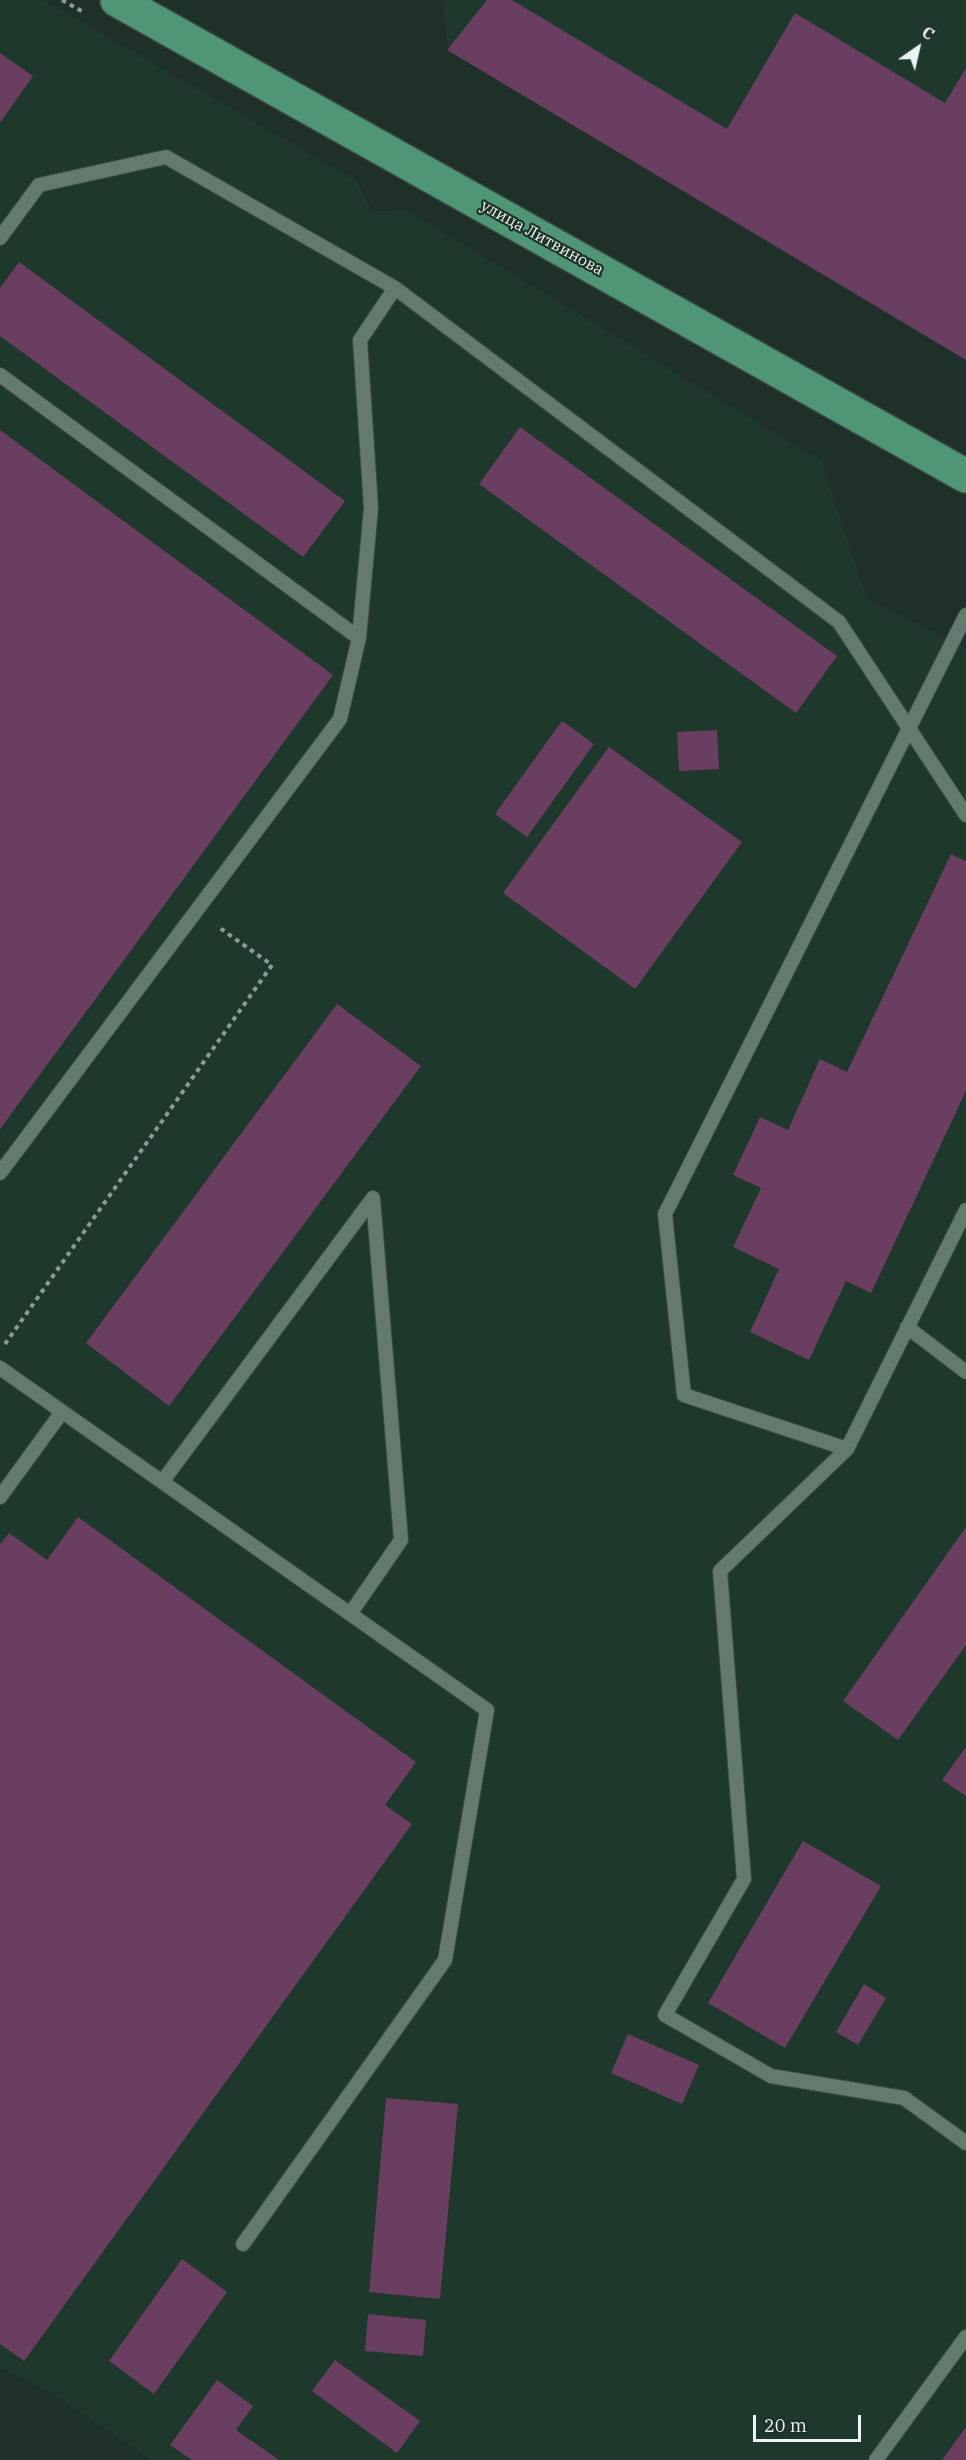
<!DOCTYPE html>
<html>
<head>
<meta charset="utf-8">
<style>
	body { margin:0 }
	#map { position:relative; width:966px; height:2460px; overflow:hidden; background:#1e3027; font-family:"IBM Plex Serif",serif }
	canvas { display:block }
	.north { position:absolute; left:888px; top:18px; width:60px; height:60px; -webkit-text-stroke:4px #1e3027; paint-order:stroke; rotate:34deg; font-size:16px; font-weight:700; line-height:24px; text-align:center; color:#eaf5ef }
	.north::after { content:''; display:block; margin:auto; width:21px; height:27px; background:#eaf5ef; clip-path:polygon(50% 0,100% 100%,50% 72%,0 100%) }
	.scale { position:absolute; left:753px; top:2415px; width:108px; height:27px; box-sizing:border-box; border:3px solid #eaf5ef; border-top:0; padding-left:8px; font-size:18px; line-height:21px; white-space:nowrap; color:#eaf5ef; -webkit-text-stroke:4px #1e3027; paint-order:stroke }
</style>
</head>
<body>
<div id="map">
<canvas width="966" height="2460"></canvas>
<div class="north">С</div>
<div class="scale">20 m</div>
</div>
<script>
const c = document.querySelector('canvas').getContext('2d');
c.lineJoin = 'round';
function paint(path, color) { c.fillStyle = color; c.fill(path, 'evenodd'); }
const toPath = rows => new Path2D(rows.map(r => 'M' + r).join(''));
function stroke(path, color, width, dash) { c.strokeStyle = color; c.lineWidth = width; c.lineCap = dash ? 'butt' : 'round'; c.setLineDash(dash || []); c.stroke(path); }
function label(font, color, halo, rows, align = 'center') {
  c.font = font + ' "IBM Plex Serif",serif'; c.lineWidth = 4.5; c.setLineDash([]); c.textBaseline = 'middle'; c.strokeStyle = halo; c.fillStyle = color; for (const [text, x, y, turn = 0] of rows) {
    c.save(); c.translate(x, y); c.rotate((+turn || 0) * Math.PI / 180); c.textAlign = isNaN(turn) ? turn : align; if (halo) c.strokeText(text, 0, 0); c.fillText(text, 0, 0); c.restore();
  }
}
const built = toPath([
	[0,0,44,0,357,181,372,211,407,210,822,461,867,599,966,648,966,2460,152,2460,56,2396,0,2367],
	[443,0,966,0,966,360,447,50]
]);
const building = toPath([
	[487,0,512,0,727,129,795,13,945,103,966,68,966,360,447,50],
	[0,53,33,76,0,123],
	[19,262,345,501,303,557,0,336,0,288],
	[520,427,837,656,796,713,479,484],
	[0,430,333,675,0,1129],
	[562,721,594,744,527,837,495,814],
	[717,730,719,769,679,771,677,732],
	[609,747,742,842,635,989,503,893],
	[951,854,966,861,966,1091,871,1293,846,1281,809,1360,750,1332,779,1269,733,1247,761,1188,733,1175,760,1117,788,1130,820,1059,847,1072],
	[337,1004,421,1066,169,1406,86,1343],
	[78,1517,416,1762,385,1805,412,1824,24,2361,0,2344,0,1544,9,1533,47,1560],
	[966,1527,966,1645,898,1740,843,1701],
	[966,1747,966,1796,942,1780],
	[803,1841,881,1886,785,2048,708,2003],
	[864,1984,886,1998,858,2045,836,2032],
	[628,2034,699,2065,682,2104,611,2073],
	[386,2098,458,2104,440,2299,369,2292],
	[182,2259,227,2292,154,2394,109,2361],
	[368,2314,426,2320,423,2356,365,2351],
	[335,2360,420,2421,397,2453,312,2391],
	[217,2380,253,2406,236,2430,279,2460,192,2460,170,2445],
	[966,2427,966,2460,942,2460]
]);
const path = toPath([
	[62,0,85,13],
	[5,1344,272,965,217,926]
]);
const lane = toPath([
	[0,238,39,185,166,157,395,288,839,622,966,815],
	[0,375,359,638],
	[0,1173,340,719,359,638,371,508,360,340,395,288],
	[966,1210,847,1449,720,1571,744,1879,665,2015,771,2076,904,2098,966,2143],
	[907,1327,966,1372],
	[0,1368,487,1710,445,1960,243,2244],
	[847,1449,684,1395,665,1214,966,615],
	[162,1482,373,1198,401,1540,350,1614],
	[0,1497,62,1412],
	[876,2460,966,2337]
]);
const primary = toPath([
	[117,0,966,476]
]);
const streetNames = [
	["улица Литвинова",542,238,29]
];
paint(built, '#1e382b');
paint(building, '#693e60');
stroke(lane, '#3d4d45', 16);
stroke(primary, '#3d4d45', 36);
stroke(path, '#8c9b93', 4, [4.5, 4.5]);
stroke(lane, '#657a6e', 14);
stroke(primary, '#4f9676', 33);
label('16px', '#eaf5ef', '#1e3027', streetNames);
</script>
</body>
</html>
